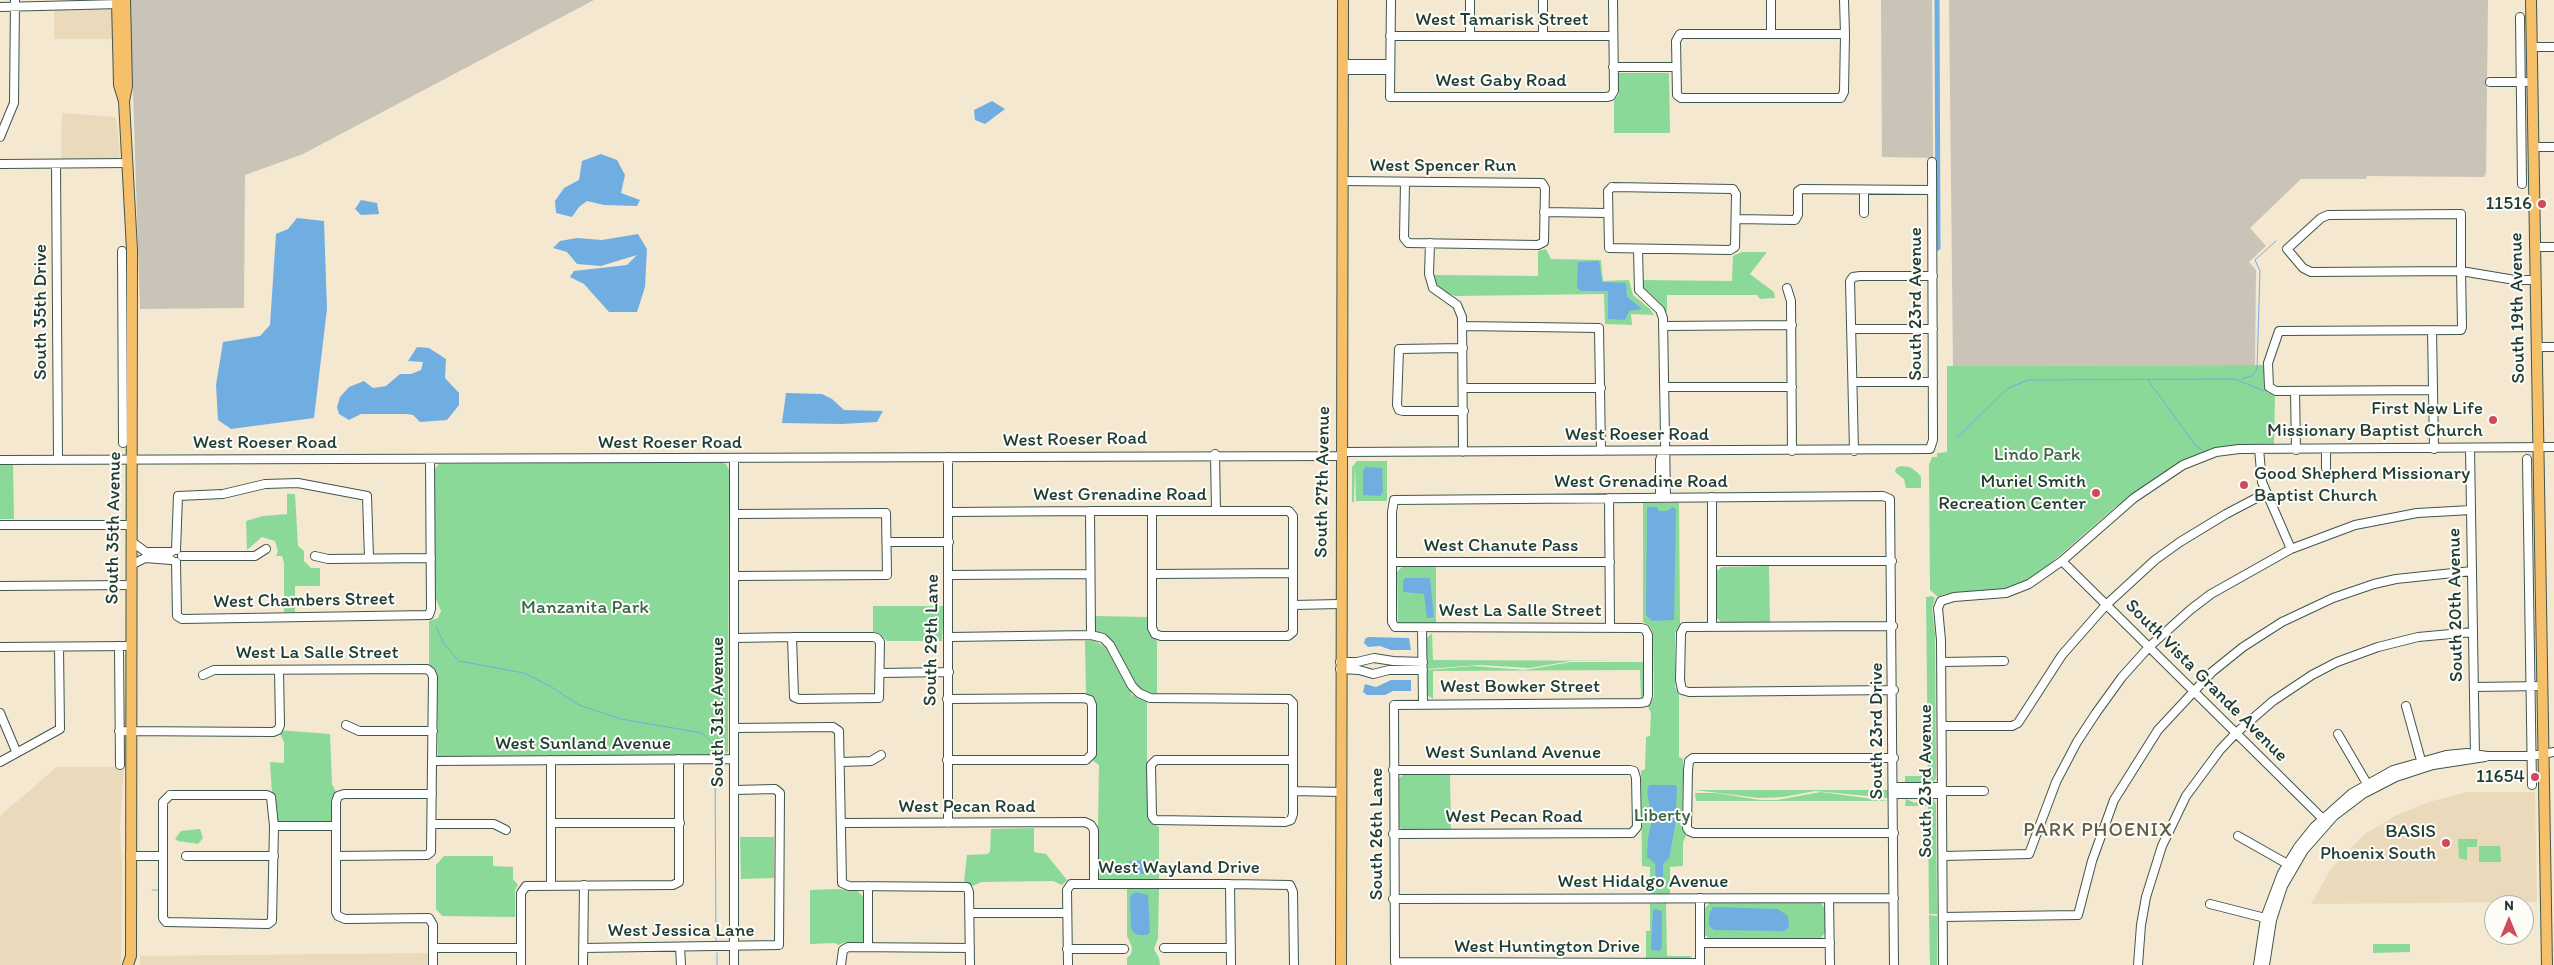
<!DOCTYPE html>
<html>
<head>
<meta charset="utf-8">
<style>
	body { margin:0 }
	#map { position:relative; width:2554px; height:965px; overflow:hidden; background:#f5e8d1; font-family:Itim,sans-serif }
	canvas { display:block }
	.north { position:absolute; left:2484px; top:895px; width:50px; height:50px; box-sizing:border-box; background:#fdfcf7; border:1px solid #a4b0a9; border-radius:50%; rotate:0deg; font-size:14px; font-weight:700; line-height:20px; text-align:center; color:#1f3d34 }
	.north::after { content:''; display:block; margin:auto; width:18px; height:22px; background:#d1495b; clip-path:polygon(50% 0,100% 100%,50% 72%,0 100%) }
</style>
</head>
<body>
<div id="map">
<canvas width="2554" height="965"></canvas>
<div class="north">N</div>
</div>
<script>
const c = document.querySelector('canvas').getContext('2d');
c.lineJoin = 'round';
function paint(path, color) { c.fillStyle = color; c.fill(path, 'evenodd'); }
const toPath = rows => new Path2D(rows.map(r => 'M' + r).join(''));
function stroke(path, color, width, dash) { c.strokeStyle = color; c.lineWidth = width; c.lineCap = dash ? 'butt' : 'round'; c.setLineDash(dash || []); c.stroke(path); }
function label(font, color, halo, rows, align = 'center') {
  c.font = font + ' Itim,sans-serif'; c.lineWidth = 4; c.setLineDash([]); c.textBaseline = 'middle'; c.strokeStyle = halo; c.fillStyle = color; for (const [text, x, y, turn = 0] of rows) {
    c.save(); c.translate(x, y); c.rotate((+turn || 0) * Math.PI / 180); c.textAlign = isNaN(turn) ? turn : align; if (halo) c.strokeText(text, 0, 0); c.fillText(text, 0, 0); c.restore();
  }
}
const built = toPath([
	[54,8,110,9,113,13,114,39,54,39],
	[62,113,116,117,120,153,118,159,61,160],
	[57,767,124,767,120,828,122,865,121,965,0,965,0,816],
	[2467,792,2535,792,2537,902,2311,904,2331,869,2365,834,2395,816,2429,802],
	[429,953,430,965,140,965,140,956]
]);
const industrial = toPath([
	[130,0,594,0,303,154,245,175,244,308,140,309],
	[1881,0,1932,0,1933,158,1882,157],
	[1949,0,2488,0,2486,173,2484,177,2367,176,2366,179,2301,179,2250,228,2266,246,2249,262,2256,270,2255,365,1953,366]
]);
const green = toPath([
	[1618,73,1669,73,1670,133,1614,133,1614,101,1619,94],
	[1546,249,1551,259,1601,260,1603,281,1629,280,1633,295,1650,309,1654,315,1631,314,1632,325,1605,324,1604,294,1455,296,1441,290,1436,283,1434,275,1538,276,1538,251],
	[1742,252,1767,252,1750,274,1774,292,1775,298,1760,299,1757,295,1667,295,1667,313,1659,302,1647,294,1642,285,1642,280,1732,281,1733,256],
	[2264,365,2264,386,2267,392,2275,395,2274,446,2216,449,2183,462,2114,508,2036,576,2015,586,1996,591,1945,594,1938,597,1930,590,1929,465,1932,457,1937,457,1937,453,1947,452,1947,366],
	[1357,461,1387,461,1387,501,1356,501,1355,465,1354,502,1352,502,1352,467],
	[721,462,726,464,729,470,728,752,722,755,438,756,437,680,435,672,429,666,429,621,438,618,441,611,435,597,435,469,439,464],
	[0,464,13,464,14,519,0,519],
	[1901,466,1910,467,1918,473,1921,477,1921,488,1906,488,1904,479,1895,472,1896,468],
	[287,494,295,494,298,546,304,551,304,561,311,568,320,568,320,586,295,586,295,612,284,612,284,563,282,556,276,556,278,551,275,541,262,537,247,550,246,521,263,516,287,514],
	[1643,503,1679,503,1680,624,1675,633,1675,687,1679,694,1679,757,1683,759,1683,776,1682,827,1686,836,1683,842,1683,866,1670,867,1670,894,1650,894,1650,867,1642,866,1641,771,1645,769,1646,737,1650,736,1651,713,1648,707,1654,697,1653,633,1650,626,1643,622],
	[1769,566,1770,622,1722,623,1717,618,1717,571,1722,567],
	[1402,567,1436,567,1436,623,1398,623,1397,572],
	[1932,596,1935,598,1932,608,1935,634,1936,778,1932,784,1909,784,1905,783,1905,776,1928,776,1926,597],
	[873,606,944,606,942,641,887,641,880,634,873,632],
	[1095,616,1147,617,1148,632,1157,641,1157,693,1147,693,1139,690,1109,639,1095,632],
	[1432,633,1433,660,1643,661,1571,661,1530,668,1479,665,1427,669,1427,638],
	[1094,640,1106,648,1132,695,1147,702,1147,817,1152,823,1159,827,1159,879,1097,880,1099,765,1092,760,1095,752,1095,703,1086,694,1085,641],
	[1571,662,1643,662,1643,696,1641,698,1640,670,1433,671,1433,699,1427,695,1427,670,1473,666,1525,670],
	[278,730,330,734,332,784,338,796,336,826,274,826,270,762,284,763,284,742],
	[1403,775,1450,775,1451,829,1404,830,1398,827,1398,779],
	[1695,790,1889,790,1889,798,1815,791,1783,797,1759,798],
	[1821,792,1888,801,1696,801,1695,793,1716,793,1760,800,1777,800],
	[1923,798,1933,798,1936,804,1937,914,1929,914,1928,806,1905,806,1906,799,1915,803],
	[1034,828,1034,852,1046,854,1067,880,1062,885,1053,881,981,882,973,886,964,881,967,855,988,854,990,851,991,829],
	[200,829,203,838,198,844,178,841,175,839,181,831],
	[740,837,774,837,774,878,741,879],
	[2458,839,2477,839,2477,847,2467,847,2467,860,2459,858],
	[2479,846,2500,846,2501,862,2479,862],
	[444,856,493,856,493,866,513,867,513,879,518,885,515,890,515,917,442,916,436,909,436,865],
	[839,889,857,891,863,896,863,942,846,942,838,945,835,943,810,944,810,890],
	[1127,889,1159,889,1158,938,1154,949,1159,958,1160,965,1127,965,1127,958,1131,954,1132,947,1127,936],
	[1666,903,1667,956,1692,956,1690,958,1646,958,1646,931,1650,931,1650,904],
	[1710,903,1821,903,1825,909,1825,933,1820,939,1710,939,1705,935,1705,908],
	[1929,915,1937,916,1937,965,1930,965],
	[2373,944,2410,944,2410,952,2373,953]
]);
const water = toPath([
	[992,101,1005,109,985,124,975,120,974,110],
	[601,154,617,160,625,175,621,193,640,200,637,206,604,205,587,201,579,207,572,217,556,213,555,201,564,188,579,180,582,161],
	[361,200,377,203,379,214,361,215,355,209],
	[297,218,324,221,327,309,314,418,231,429,218,420,216,385,223,342,260,336,270,325,276,234,288,229],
	[638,234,647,249,645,287,637,312,609,312,584,284,570,277,574,271,627,265,637,255,601,266,577,264,567,252,553,248,560,241,577,238,602,240],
	[1599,261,1602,282,1626,283,1627,297,1641,308,1641,309,1629,311,1625,320,1608,319,1608,291,1581,291,1577,288,1578,262],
	[417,347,429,348,446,359,445,378,459,393,459,405,447,420,420,422,413,415,407,414,361,414,349,420,339,414,337,407,340,397,349,387,364,381,373,388,386,386,400,374,411,374,421,370,423,362,408,361],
	[786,393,822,394,832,399,844,410,883,411,877,422,841,424,782,423],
	[1366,467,1382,468,1383,492,1380,496,1363,495,1363,471],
	[1647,507,1657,507,1659,511,1667,511,1673,507,1676,509,1674,620,1652,621,1646,615],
	[1406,578,1430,578,1434,617,1427,618,1424,594,1403,592,1403,580],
	[1368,637,1409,638,1411,650,1391,650,1380,646,1368,647,1364,643,1365,639],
	[1391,680,1411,680,1411,691,1393,691,1385,695,1367,695,1363,692,1365,684,1376,687],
	[1649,785,1676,785,1677,788,1675,827,1669,858,1663,864,1663,887,1661,888,1657,887,1656,884,1655,863,1647,857,1648,838,1652,820,1647,791],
	[1145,860,1147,867,1145,874,1127,873,1129,861],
	[1136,892,1148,895,1150,932,1147,935,1139,935,1134,933,1131,928,1130,898,1132,894],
	[1713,907,1778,909,1788,916,1789,927,1784,931,1714,930,1709,926,1709,915],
	[1656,909,1662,911,1662,948,1659,951,1652,950,1651,948,1653,910]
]);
const stream = toPath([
	[2241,379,2252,376,2257,369,2260,271,2255,260,2276,241],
	[2148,380,2196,446,2202,450],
	[1957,438,2008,388,2028,380,2235,379,2264,391],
	[436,626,444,644,459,661,524,673,550,686,579,705,621,719,702,733,713,744,714,752],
	[715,767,716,941],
	[152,890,158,890],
	[717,953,717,965]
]);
const canal = toPath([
	[1937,0,1938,248]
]);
const minor = toPath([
	[1391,0,1390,97,1606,97,1611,96,1614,91,1613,0],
	[1543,0,1543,36],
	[1771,0,1771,34],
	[1844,0,1845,34,1844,92,1841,98,1681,98,1677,95,1676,41,1680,34,1845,34],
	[0,7,120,4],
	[2520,17,2522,184],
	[1390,36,1613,36],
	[1470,36,1470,0],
	[2532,47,2554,47],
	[1343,64,1390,64],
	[1613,67,1676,67],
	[1343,70,1390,70],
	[2490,82,2526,82],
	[0,137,14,103,15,0],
	[2534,147,2554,147],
	[0,164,128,163],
	[56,164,58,460],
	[1342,181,1542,183,1545,188,1544,242,1538,245,1408,243,1404,238,1405,182],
	[1612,187,1733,189,1736,194,1735,247,1730,250,1609,248,1608,191,1612,187],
	[1864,190,1864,213],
	[1544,212,1607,213],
	[1736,219,1795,220,1798,215,1798,191,1801,189,1932,190],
	[1430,243,1429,274,1433,288,1457,305,1462,317,1463,452],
	[2535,247,2554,247],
	[1638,249,1639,290,1660,310,1663,318,1666,498],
	[122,251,123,443],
	[1787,288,1791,301,1792,451],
	[1463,326,1599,328,1601,451],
	[1663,326,1792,325],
	[1851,329,1933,329],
	[2432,330,2434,449],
	[2537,347,2554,347],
	[1463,348,1399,349,1397,405,1399,410,1403,411,1464,411],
	[1853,382,1933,382],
	[1664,387,1792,387],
	[1463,388,1601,388],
	[2433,390,2276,391,2269,387,2268,363,2279,331,2461,330,2462,327,2461,271,2461,214,2328,215,2321,218,2287,249,2303,268,2311,272,2461,271,2515,280,2536,280],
	[2295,391,2296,450],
	[2259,449,2262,482,2291,549],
	[2470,449,2475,757],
	[1854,451,1850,281,1853,277,1860,276,1933,276],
	[1341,452,1930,449,1933,440,1932,162],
	[1215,454,1216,511],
	[2527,459,2532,785],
	[0,460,1341,456],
	[2326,468,2326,450],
	[1712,497,1712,627],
	[1609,498,1610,627],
	[1660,498,1660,460,1663,451],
	[1090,511,1091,635],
	[949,512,1090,511,1289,511,1293,516,1293,632,1288,636,1161,636,1155,634,1152,628,1152,511],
	[0,525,132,525],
	[132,542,146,552,171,552],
	[887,542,949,542],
	[176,550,178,496,223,494,265,484,298,483,367,496,369,558],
	[182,556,255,556,266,549],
	[315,556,328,559,431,558],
	[1712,561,1892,561],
	[2062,561,2327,823],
	[176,562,177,616,182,619,429,615,431,609,430,459],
	[1393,562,1610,562],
	[131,565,145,558,171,560],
	[1152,574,1293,573],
	[949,575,1090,574],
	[734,576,887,575,886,513,734,514],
	[0,586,131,585],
	[1293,605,1340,604],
	[1893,626,1684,627,1681,633,1680,680,1682,690,1689,692,1894,690],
	[1422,628,1423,704],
	[950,637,1091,635,1103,638,1110,645,1132,686,1139,693,1150,698,1289,699,1293,703,1293,814,1291,820,1285,822,1155,820,1152,816,1151,765,1156,760,1293,760],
	[734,638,792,637,873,637,877,638,880,642,879,698,799,699,794,697,792,637],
	[119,646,120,765],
	[0,647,130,646],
	[1340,662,1357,662,1374,658,1393,661,1423,662],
	[1941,662,2004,661],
	[1340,669,1359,670,1373,674,1389,670,1423,670],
	[880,673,949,672],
	[203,675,214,670,427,669,431,672,433,677,431,852,427,855,336,856],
	[2474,687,2542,686],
	[947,699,1084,698,1090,700,1092,705,1092,754,1086,760,947,760],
	[2406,706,2422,764],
	[0,713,16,751],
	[346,725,359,731,433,731],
	[1942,726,2012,726,2018,723,2062,655,2106,605,2155,560,2180,542,2226,514,2266,493],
	[734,728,833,727,839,731,842,883,849,886,967,887,969,892,970,965],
	[119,731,273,732,278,730,280,725,279,670],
	[2338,734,2369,787],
	[551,760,551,885],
	[432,761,734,759],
	[0,762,60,729,59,647],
	[841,762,871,761,881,755],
	[1393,770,1630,770,1634,771,1636,778,1637,827,1632,833,1393,834],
	[1894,787,1942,787],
	[1293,791,1341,792],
	[1942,791,1984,791],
	[432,794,344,794,338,796,336,802,336,912,338,916,345,919,429,918,433,925,433,965],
	[1894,794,1942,794],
	[170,795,267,795,271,797,274,826,272,921,268,924,166,922,163,918,163,802,170,795],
	[551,823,680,823],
	[842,823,1085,822,1091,825,1094,830,1094,884],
	[948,823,948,457],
	[432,824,494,824,506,830],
	[274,826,336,826],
	[1894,833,1694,833,1689,831,1687,828,1688,770,1689,761,1693,758,1894,758],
	[2238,836,2291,866],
	[130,856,163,856],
	[186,856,274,856],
	[1943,856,2029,854,2056,782,2077,742,2096,713,2122,677,2149,647,2190,610,2211,594,2291,549,2355,525,2417,513,2471,510],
	[1230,884,1231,965],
	[868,886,868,947],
	[1700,898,1700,965],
	[1393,899,1894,898],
	[1829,899,1830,965],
	[2210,904,2269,919],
	[970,913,1067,913],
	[1943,917,2078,915,2092,861,2114,800,2158,730,2212,672,2243,647,2282,622,2333,598,2374,584,2396,579,2472,571],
	[1700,943,1830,943],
	[680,947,681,965],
	[433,948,521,948],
	[583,948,779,945,780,793,775,789,734,790],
	[1164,948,1231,948],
	[1067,949,1124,949],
	[1700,963,1395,962,1394,705,1640,703,1646,702,1648,696,1648,635,1645,629,1641,628,1395,627,1392,622,1392,512,1394,500,1883,496,1890,499,1894,965],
	[521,965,521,893,526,886,673,885,679,882,679,759],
	[583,965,584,885],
	[734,965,734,459],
	[841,965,843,950,848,947,970,948],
	[1068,965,1067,890,1071,884,1230,884,1290,885,1293,892,1294,965],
	[1943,965,1941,640,1938,608,1941,601,1954,597,2006,593,2029,584,2062,561,2134,498,2183,465,2216,452,2239,449,2554,447],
	[2138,965,2141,925,2146,897,2162,846,2186,796,2220,750,2236,733,2273,701,2312,675,2337,662,2378,647,2418,637,2473,632],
	[2258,965,2265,918,2282,873,2298,847,2314,827,2352,793,2393,770,2446,755,2467,753,2487,756,2532,756,2554,752],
	[2265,965,2272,920,2283,886,2304,850,2334,816,2363,794,2396,777,2433,765,2485,757]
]);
const major = toPath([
	[117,0,119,85,124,101,132,250,131,956,128,965],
	[2531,0,2547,965],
	[124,101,127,86,125,0],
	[1341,965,1343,0]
]);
const markers = [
	[2542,204,5,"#d1495b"],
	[2493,420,5,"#d1495b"],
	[2244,485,5,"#d1495b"],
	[2096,493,5,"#d1495b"],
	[2535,777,5,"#d1495b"],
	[2446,843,5,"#d1495b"]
];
const streetNames = [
	["West Tamarisk Street",1502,20],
	["West Gaby Road",1501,81],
	["West Spencer Run",1443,166],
	["South 23rd Avenue",1916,304,-90],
	["South 19th Avenue",2518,308,-91],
	["South 35th Drive",41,312,-90],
	["West Roeser Road",1637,435],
	["West Roeser Road",1075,440,-1],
	["West Roeser Road",265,443],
	["West Roeser Road",670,443],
	["South 27th Avenue",1323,482,-89],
	["West Grenadine Road",1641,482],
	["West Grenadine Road",1120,495],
	["South 35th Avenue",114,528,-89],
	["West Chanute Pass",1501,546],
	["West Chambers Street",304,601,-1],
	["South 20th Avenue",2456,605,-91],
	["West La Salle Street",1520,611],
	["South 29th Lane",932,640,-89],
	["West La Salle Street",317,653],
	["South Vista Grande Avenue",2206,681,45],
	["West Bowker Street",1520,687],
	["South 31st Avenue",718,712,-90],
	["South 23rd Drive",1877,731,-90],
	["West Sunland Avenue",583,744],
	["West Sunland Avenue",1513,753],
	["South 23rd Avenue",1926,781,-90],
	["West Pecan Road",967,807],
	["West Pecan Road",1514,817],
	["South 26th Lane",1377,834,-90],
	["West Wayland Drive",1179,868],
	["West Hidalgo Avenue",1643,882],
	["West Jessica Lane",681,931],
	["West Huntington Drive",1547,947]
];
const poiNames = [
	["11516",2532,204],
	["First New Life",2483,409],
	["Missionary Baptist Church",2483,431],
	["Good Shepherd Missionary",2254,474,"left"],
	["Baptist Church",2254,496,"left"],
	["Muriel Smith",2086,482],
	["Recreation Center",2086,504],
	["11654",2525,777],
	["BASIS",2436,832],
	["Phoenix South",2436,854]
];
const parkNames = [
	["Lindo Park",2037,455],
	["Manzanita Park",585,608],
	["Liberty",1662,816]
];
const neighbourhoodNames = [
	["PARK PHOENIX",2098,831]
];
paint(built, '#ead9ba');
paint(industrial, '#cac3b8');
paint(green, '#8ad998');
paint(water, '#70aee2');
stroke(stream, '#70aee2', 1);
stroke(canal, '#70aee2', 5);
stroke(minor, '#3f574c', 10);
stroke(major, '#3f574c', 12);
stroke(minor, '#fff', 8);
stroke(major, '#f6c06b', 10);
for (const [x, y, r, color] of markers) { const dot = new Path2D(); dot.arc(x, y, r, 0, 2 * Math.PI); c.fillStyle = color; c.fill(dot); stroke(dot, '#fdfcf7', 2); }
label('19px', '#1f3d34', '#fdfcf7', streetNames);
label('19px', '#1f3d34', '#fdfcf7', poiNames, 'right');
label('19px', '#3a644d', '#fdfcf7', parkNames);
c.letterSpacing = '1px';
label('20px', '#605e4b', '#fdfcf7', neighbourhoodNames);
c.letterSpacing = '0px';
</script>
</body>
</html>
